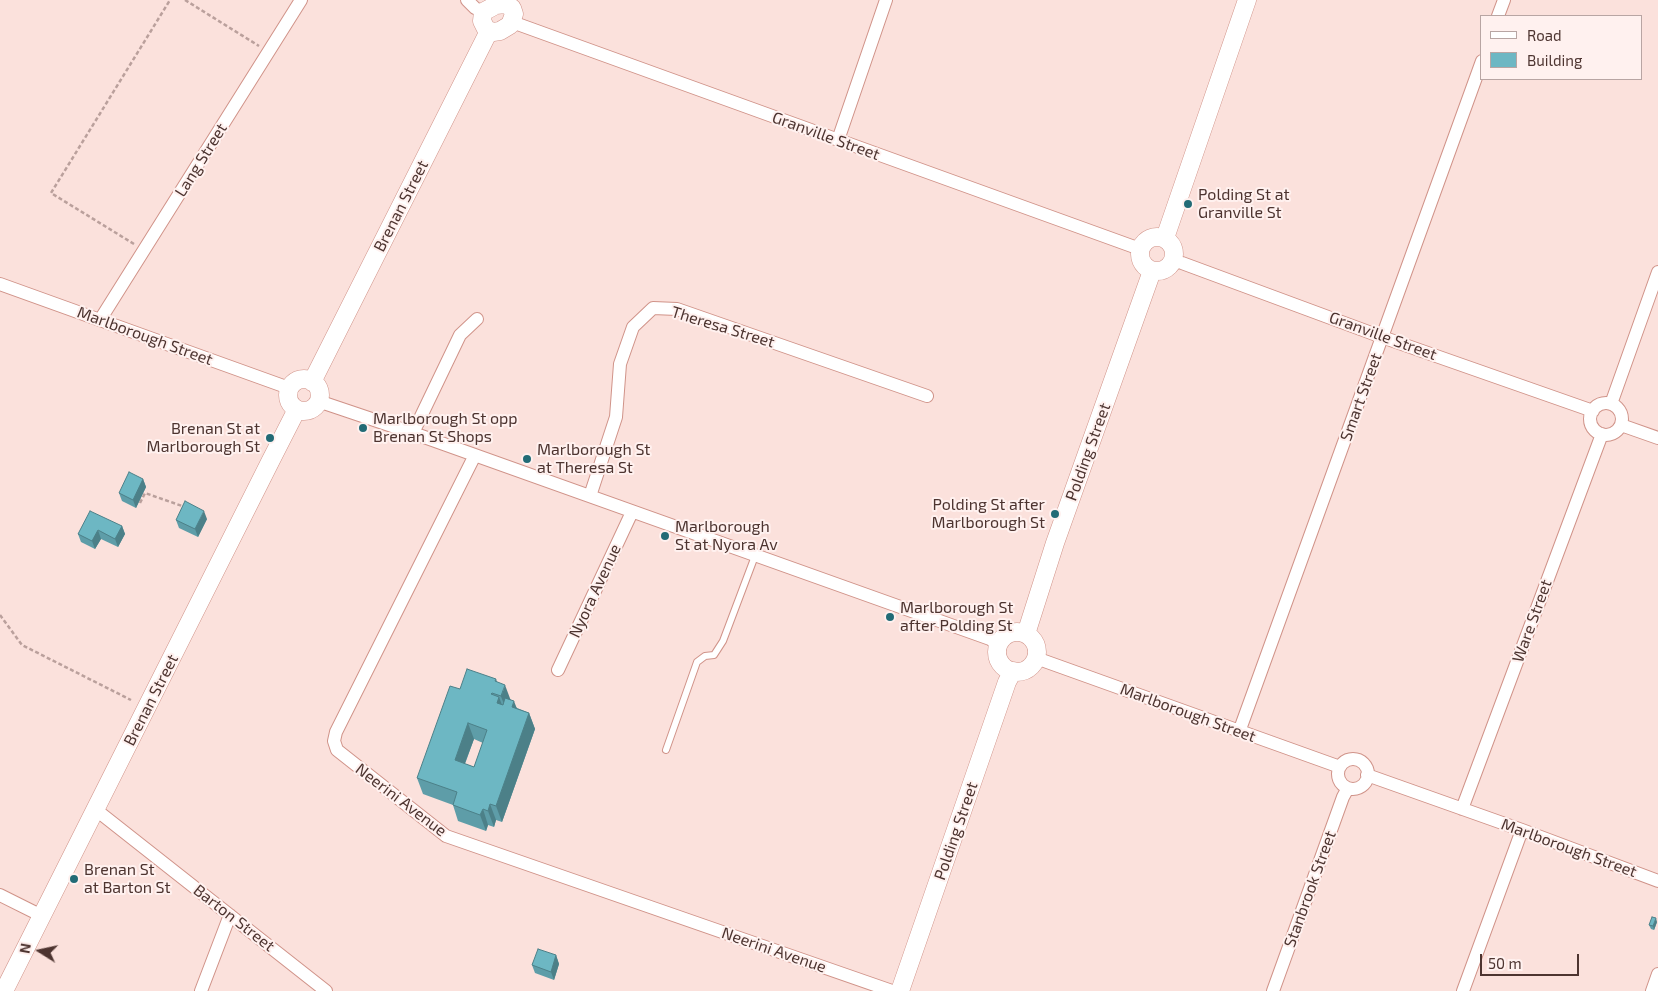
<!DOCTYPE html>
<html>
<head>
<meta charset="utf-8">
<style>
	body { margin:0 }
	#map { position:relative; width:1658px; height:991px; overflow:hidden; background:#fbe1dc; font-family:"Exo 2",sans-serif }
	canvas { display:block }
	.legend { position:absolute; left:1480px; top:15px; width:162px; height:65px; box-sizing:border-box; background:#fff1ef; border:1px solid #b8a5a3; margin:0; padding:6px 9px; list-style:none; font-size:15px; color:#4d3430 }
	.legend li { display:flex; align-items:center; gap:10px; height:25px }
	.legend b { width:25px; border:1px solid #b8a5a3 }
	.north { position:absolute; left:15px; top:926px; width:50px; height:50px; -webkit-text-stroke:4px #fff1ef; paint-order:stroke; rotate:280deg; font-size:14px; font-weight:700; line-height:20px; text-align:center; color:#4d3430 }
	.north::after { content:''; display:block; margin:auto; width:18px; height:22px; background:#4d3430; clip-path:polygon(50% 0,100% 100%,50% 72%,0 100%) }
	.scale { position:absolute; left:1480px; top:954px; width:99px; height:22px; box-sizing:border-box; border:2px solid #4d3430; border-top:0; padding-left:6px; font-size:15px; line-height:18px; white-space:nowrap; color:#4d3430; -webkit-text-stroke:4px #fff1ef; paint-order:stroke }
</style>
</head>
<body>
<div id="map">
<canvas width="1658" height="991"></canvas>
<ul class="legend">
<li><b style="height:6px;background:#fff"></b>Road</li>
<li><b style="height:14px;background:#6db7c3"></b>Building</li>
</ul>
<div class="north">N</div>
<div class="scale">50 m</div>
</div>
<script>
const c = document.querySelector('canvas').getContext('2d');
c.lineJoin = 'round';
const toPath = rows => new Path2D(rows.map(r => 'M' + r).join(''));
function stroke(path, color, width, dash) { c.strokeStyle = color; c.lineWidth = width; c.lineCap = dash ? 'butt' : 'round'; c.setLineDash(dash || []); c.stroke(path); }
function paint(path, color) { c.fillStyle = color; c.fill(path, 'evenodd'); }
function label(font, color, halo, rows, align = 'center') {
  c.font = font + ' "Exo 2",sans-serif'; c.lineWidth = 4; c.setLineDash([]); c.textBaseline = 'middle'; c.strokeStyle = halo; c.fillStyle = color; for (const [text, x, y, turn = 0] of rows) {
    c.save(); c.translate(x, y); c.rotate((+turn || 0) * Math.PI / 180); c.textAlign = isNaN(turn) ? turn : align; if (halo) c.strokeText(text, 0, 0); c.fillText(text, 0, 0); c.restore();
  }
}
const path = toPath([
	[185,0,259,46],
	[134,244,51,193,170,0],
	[140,503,145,493,185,507],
	[0,615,22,645,131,700]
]);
const lane = toPath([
	[666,750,697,662,705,656,714,655,723,641,755,556]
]);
const street = toPath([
	[467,0,475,8,483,12],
	[1498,16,1504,0],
	[512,22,1140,249],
	[838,140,886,0],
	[1173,261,1182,263,1382,337,1593,411],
	[0,284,289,388],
	[100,320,301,0],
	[318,401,413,433,990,639,998,645],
	'1590 419a16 16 0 1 1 32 0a16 16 0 1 1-32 0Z',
	[1611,404,1658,272],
	[1621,425,1658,438],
	[413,433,460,335,477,319],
	[475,455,336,732,334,741,337,750,446,836,892,991],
	[590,496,616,417,620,364,633,327,653,308,677,309,927,396],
	[1036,658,1340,767],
	[558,670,632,512],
	[1239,732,1482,61],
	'1338 774a15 15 0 1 1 30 0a15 15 0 1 1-30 0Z',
	[1367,775,1522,830,1658,881],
	[95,809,326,991],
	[1462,809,1602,434],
	[0,895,42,916],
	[201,991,230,915],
	[1273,991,1343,797,1348,788],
	[1463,991,1522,830],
	[1652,991,1658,974]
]);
const secondary = toPath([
	[505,4,512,8,514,14,510,25,500,31,493,32,486,29,482,21,483,12,496,5,505,4],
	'1140 254a17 17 0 1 1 34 0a17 17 0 1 1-34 0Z',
	[1165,238,1247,0],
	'288 395a16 16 0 1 1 32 0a16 16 0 1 1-32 0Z',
	[312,382,489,31],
	'997 652a20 20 0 1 1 40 0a20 20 0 1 1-40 0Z',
	[1026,634,1055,543,1152,271],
	[4,991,270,462,294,415,299,410],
	[900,991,1007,682,1013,671]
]);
const wall = toPath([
	[143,479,146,487,136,508,122,501,119,493],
	[207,519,198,537,179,528,176,520],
	[122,526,125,534,118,547,101,539,95,549,81,542,78,534],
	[497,682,517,708,529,713,535,729,502,822,496,820,494,827,488,825,486,831,458,821,453,805,423,794,417,778,460,689],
	[474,739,483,743,474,767,465,764],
	[1657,922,1654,930,1651,929,1649,925],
	[556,955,559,964,554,980,535,973,532,965]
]);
const shadedWall = toPath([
	[143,479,146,487,136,508,133,500],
	[204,511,207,519,198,537,195,529],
	[122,526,125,534,118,547,115,539],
	[98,530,101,539,95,549,92,541],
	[496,679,502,695,505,685,511,701,507,712,495,681],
	[499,697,505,713,497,703],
	[514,701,520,717,512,707],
	[529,713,535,729,502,822,496,806],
	[468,723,474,739,460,776,455,760],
	[490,804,496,820,494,827,488,811],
	[483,809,488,825,486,831,480,815],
	[1656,918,1657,922,1654,930,1653,926],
	[556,955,559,964,554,980,551,972]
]);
const building = toPath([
	[129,472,143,479,133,500,119,493,129,472],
	[185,501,204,511,195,529,176,520,185,501],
	[90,511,122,526,115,539,98,530,92,541,78,534,90,511],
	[467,669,496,679,495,681,505,685,501,696,492,693,491,694,499,697,497,703,503,705,505,698,514,701,512,707,529,713,496,806,490,804,488,811,483,809,480,815,453,805,457,792,417,778,450,686,460,689,467,669],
	[468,723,487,730,474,767,455,760,468,723],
	[1652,917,1656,918,1653,926,1649,925,1652,917],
	[538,949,556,955,551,972,532,965,538,949]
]);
const markers = [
	[1188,204,5,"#226b76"],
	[363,428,5,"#226b76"],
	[270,438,5,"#226b76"],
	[527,459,5,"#226b76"],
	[1055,514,5,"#226b76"],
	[665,536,5,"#226b76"],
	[890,617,5,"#226b76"],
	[74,879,5,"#226b76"]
];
const streetNames = [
	["Granville Street",826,136,20],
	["Lang Street",201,160,-58],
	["Brenan Street",401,206,-63],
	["Theresa Street",723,327,17],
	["Marlborough Street",145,336,20],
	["Granville Street",1383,336,20],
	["Smart Street",1361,397,-70],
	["Polding Street",1088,452,-70],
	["Nyora Avenue",595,591,-65],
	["Ware Street",1532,621,-70],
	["Brenan Street",151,700,-63],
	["Marlborough Street",1188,713,20],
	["Neerini Avenue",401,800,37],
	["Polding Street",956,831,-71],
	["Marlborough Street",1569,848,20],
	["Stanbrook Street",1310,889,-70],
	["Barton Street",234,918,38],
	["Neerini Avenue",774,950,19]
];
const poiNames = [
	["Polding St at",1198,195],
	["Granville St",1198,213],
	["Marlborough St opp",373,419],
	["Brenan St Shops",373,437],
	["Brenan St at",260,429,"right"],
	["Marlborough St",260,447,"right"],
	["Marlborough St",537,450],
	["at Theresa St",537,468],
	["Polding St after",1045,505,"right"],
	["Marlborough St",1045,523,"right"],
	["Marlborough",675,527],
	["St at Nyora Av",675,545],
	["Marlborough St",900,608],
	["after Polding St",900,626],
	["Brenan St",84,870],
	["at Barton St",84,888]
];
stroke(lane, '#d09389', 8);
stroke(street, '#d09389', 14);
stroke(secondary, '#d09389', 19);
stroke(path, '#baa09c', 2.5, [4, 2.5]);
stroke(lane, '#fff', 6);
stroke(street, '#fff', 12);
stroke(secondary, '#fff', 18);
paint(wall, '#5e9da8');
paint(shadedWall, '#4c8088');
paint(building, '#6db7c3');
stroke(building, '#4c8088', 1);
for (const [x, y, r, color] of markers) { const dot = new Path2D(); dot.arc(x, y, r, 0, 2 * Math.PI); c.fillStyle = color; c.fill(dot); stroke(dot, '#fff1ef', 2); }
label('16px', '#4d3430', '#fff1ef', streetNames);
label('16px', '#4d3430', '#fff1ef', poiNames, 'left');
</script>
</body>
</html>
